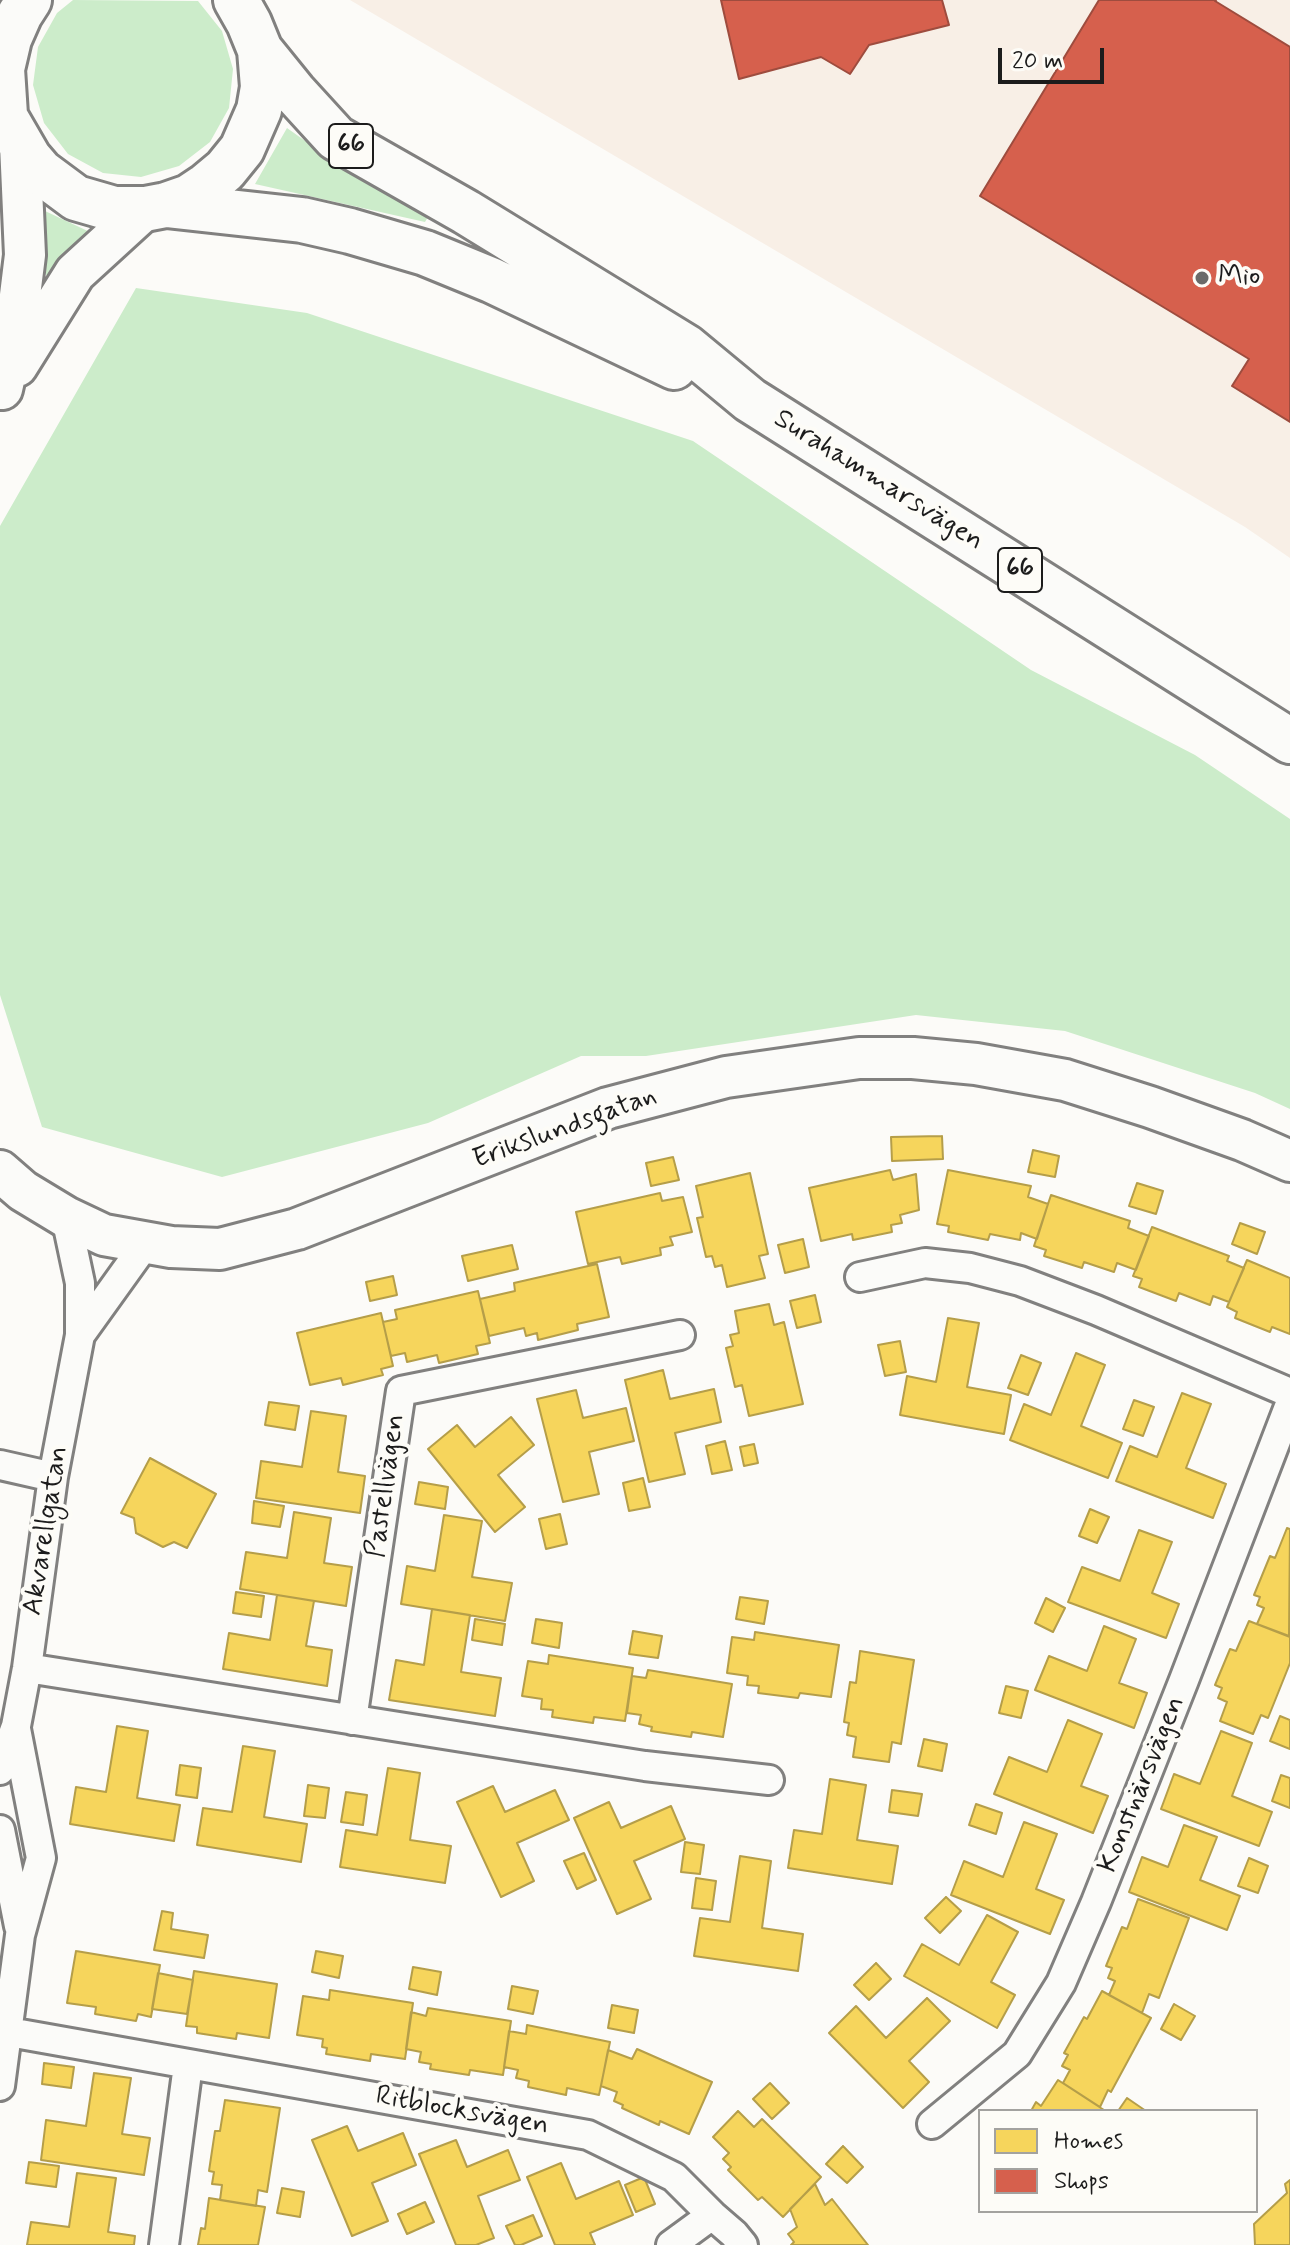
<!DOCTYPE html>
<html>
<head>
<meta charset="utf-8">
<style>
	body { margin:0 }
	#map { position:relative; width:1290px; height:2245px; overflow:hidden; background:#fcfbf8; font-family:Mynerve,sans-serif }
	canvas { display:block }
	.legend { position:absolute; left:978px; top:2109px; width:280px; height:104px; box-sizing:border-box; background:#fdfcf7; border:2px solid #a3a29f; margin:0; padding:10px 14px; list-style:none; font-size:24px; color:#1c1c1c }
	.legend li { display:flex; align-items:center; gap:16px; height:40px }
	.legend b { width:40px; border:2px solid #a3a29f }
	.scale { position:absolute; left:998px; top:48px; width:106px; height:36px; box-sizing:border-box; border:4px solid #1c1c1c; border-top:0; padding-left:10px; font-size:24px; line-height:28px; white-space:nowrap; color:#1c1c1c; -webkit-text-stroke:6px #fdfcf7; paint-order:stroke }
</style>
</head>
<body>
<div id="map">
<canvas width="1290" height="2245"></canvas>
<ul class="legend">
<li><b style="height:22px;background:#f6d55c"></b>Homes</li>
<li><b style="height:22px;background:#d6604d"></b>Shops</li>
</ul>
<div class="scale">20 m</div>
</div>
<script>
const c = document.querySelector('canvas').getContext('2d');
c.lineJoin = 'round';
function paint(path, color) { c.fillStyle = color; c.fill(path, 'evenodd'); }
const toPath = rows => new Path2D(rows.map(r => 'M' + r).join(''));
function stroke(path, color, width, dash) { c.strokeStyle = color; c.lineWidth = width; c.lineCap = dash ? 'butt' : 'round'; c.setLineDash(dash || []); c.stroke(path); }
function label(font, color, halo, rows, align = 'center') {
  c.font = font + ' Mynerve,sans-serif'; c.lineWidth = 8; c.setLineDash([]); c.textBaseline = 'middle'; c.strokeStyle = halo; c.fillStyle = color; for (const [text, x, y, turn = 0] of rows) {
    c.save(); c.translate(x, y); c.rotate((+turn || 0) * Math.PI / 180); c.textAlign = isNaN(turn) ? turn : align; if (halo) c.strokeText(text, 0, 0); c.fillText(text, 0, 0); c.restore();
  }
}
const built = toPath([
	[350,0,1290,0,1290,558,1245,527]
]);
const green = toPath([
	[73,0,198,1,222,31,233,69,229,108,210,142,179,166,141,177,103,173,68,154,44,123,33,85,38,47,57,13],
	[287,128,339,165,429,215,425,222,255,184],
	[45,211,92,233,52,278,46,275,42,217],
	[136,288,307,313,693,441,1031,670,1195,755,1290,819,1290,1109,1255,1093,1065,1031,916,1015,646,1056,581,1056,428,1123,222,1177,42,1127,0,995,0,526]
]);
const homes = toPath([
	[942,1136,943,1159,892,1161,891,1137,942,1136],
	[1033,1150,1059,1156,1055,1177,1028,1172,1033,1150],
	[673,1157,679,1180,651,1186,646,1163,673,1157],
	[890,1170,893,1180,916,1174,919,1210,900,1215,902,1223,891,1225,892,1232,853,1240,852,1234,821,1241,809,1188,890,1170],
	[948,1170,1031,1186,1028,1197,1048,1204,1037,1239,1021,1233,1020,1240,990,1234,988,1240,948,1232,949,1226,937,1224,948,1170],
	[750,1173,768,1254,759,1256,765,1278,727,1287,722,1265,715,1267,712,1256,706,1257,697,1218,703,1217,696,1186,750,1173],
	[1137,1183,1163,1191,1156,1214,1129,1206,1137,1183],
	[660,1193,662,1201,683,1197,692,1232,670,1237,673,1245,660,1248,661,1255,622,1264,620,1257,588,1264,576,1212,660,1193],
	[1051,1195,1130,1221,1128,1228,1149,1236,1136,1270,1117,1263,1114,1272,1084,1262,1082,1268,1044,1256,1046,1250,1034,1246,1051,1195],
	[1240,1223,1265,1232,1257,1254,1232,1244,1240,1223],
	[1152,1227,1229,1256,1227,1261,1244,1268,1229,1302,1213,1296,1210,1305,1179,1293,1176,1301,1139,1287,1142,1279,1133,1276,1152,1227],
	[803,1239,809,1267,785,1273,778,1245,803,1239],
	[512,1245,518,1269,468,1281,462,1256,512,1245],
	[1247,1260,1290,1278,1290,1334,1272,1327,1270,1332,1235,1318,1237,1312,1227,1307,1247,1260],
	[597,1264,609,1317,577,1324,578,1330,538,1340,537,1333,526,1336,524,1328,489,1336,480,1299,515,1291,514,1283,597,1264],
	[393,1276,397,1295,370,1301,366,1282,393,1276],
	[478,1291,490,1343,476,1346,478,1354,439,1363,437,1355,407,1362,405,1353,391,1356,383,1322,397,1319,395,1310,478,1291],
	[815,1295,821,1322,797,1328,790,1301,815,1295],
	[769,1304,774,1325,784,1322,803,1404,749,1416,742,1385,735,1387,726,1348,733,1346,730,1335,739,1333,735,1311,769,1304],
	[381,1313,393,1366,381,1369,383,1375,343,1385,341,1378,310,1385,297,1333,381,1313],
	[948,1318,979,1323,967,1387,1011,1395,1004,1434,900,1415,907,1376,936,1382,948,1318],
	[900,1341,906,1372,885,1376,878,1345,900,1341],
	[1076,1353,1105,1365,1081,1426,1122,1443,1108,1478,1010,1440,1024,1404,1051,1415,1076,1353],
	[1021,1355,1041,1363,1028,1395,1008,1388,1021,1355],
	[663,1370,670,1399,714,1389,721,1422,675,1433,685,1474,649,1482,625,1380,663,1370],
	[576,1390,583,1418,626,1408,634,1441,589,1452,599,1494,563,1502,537,1399,576,1390],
	[1182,1393,1211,1404,1186,1468,1226,1484,1213,1518,1116,1481,1130,1446,1157,1457,1182,1393],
	[1134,1400,1154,1407,1143,1436,1123,1429,1134,1400],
	[269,1402,299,1406,295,1430,265,1425,269,1402],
	[311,1411,346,1416,338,1472,365,1476,360,1513,256,1498,261,1461,302,1467,311,1411],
	[511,1417,534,1445,498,1475,525,1507,495,1532,428,1449,457,1425,475,1447,511,1417],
	[725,1441,732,1470,712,1474,706,1446,725,1441],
	[754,1444,758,1463,744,1466,740,1447,754,1444],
	[150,1458,216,1494,187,1548,174,1542,163,1547,136,1533,134,1518,121,1513,150,1458],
	[643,1478,650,1507,629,1511,623,1483,643,1478],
	[419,1482,448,1487,445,1509,415,1504,419,1482],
	[254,1501,284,1506,280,1527,252,1523,254,1501],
	[1090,1509,1109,1517,1097,1543,1079,1536,1090,1509],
	[294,1512,331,1518,324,1563,352,1567,346,1606,240,1589,246,1552,287,1558,294,1512],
	[560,1514,567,1544,546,1549,539,1519,560,1514],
	[444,1515,482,1521,472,1577,512,1583,505,1621,401,1604,407,1566,435,1571,444,1515],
	[1287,1528,1290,1529,1289,1636,1257,1624,1264,1608,1257,1605,1260,1597,1254,1595,1270,1556,1275,1558,1287,1528],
	[1139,1530,1172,1542,1152,1593,1179,1604,1166,1638,1068,1602,1082,1567,1120,1581,1139,1530],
	[236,1592,264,1596,261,1617,233,1613,236,1592],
	[277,1595,314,1601,306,1646,332,1650,327,1686,223,1669,229,1633,270,1640,277,1595],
	[740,1597,768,1601,764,1624,736,1619,740,1597],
	[1046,1598,1065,1608,1053,1632,1035,1623,1046,1598],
	[432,1609,470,1615,461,1672,501,1678,495,1716,389,1700,396,1660,424,1665,432,1609],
	[475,1619,505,1624,502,1645,472,1640,475,1619],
	[536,1619,562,1623,559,1648,532,1643,536,1619],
	[1249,1621,1290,1637,1290,1663,1268,1718,1261,1715,1253,1734,1220,1721,1227,1702,1218,1698,1222,1688,1215,1685,1230,1649,1236,1651,1249,1621],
	[1104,1626,1136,1639,1119,1683,1147,1693,1134,1728,1035,1690,1049,1656,1087,1671,1104,1626],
	[633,1631,662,1636,658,1658,629,1654,633,1631],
	[755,1632,839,1645,831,1697,800,1693,798,1698,758,1693,759,1686,747,1685,748,1676,727,1673,732,1637,754,1640,755,1632],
	[860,1651,914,1660,901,1744,892,1742,889,1762,853,1757,856,1737,847,1735,849,1723,844,1722,850,1682,856,1683,860,1651],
	[549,1655,633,1668,625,1721,594,1717,593,1723,552,1717,553,1710,541,1709,542,1699,522,1696,528,1661,548,1664,549,1655],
	[648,1670,732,1684,723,1737,692,1732,691,1737,651,1731,652,1727,639,1724,641,1715,627,1713,632,1676,646,1678,648,1670],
	[1006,1686,1028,1691,1021,1718,999,1713,1006,1686],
	[1280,1716,1290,1720,1290,1749,1270,1741,1280,1716],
	[1068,1720,1102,1734,1081,1786,1108,1796,1093,1833,994,1794,1009,1757,1047,1772,1068,1720],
	[117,1726,148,1731,137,1798,180,1805,174,1841,70,1824,76,1787,106,1792,117,1726],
	[1221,1731,1252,1743,1232,1796,1272,1812,1259,1846,1161,1809,1174,1774,1200,1784,1221,1731],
	[924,1739,947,1744,942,1771,918,1766,924,1739],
	[243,1746,275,1751,264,1817,307,1824,301,1862,197,1845,203,1808,232,1812,243,1746],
	[180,1765,201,1768,197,1798,176,1795,180,1765],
	[388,1768,420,1773,410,1840,451,1846,445,1883,340,1867,346,1830,377,1835,388,1768],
	[1281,1775,1290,1778,1290,1808,1272,1801,1281,1775],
	[830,1779,866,1785,857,1840,898,1846,892,1884,788,1868,794,1830,822,1834,830,1779],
	[308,1785,329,1788,325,1818,304,1816,308,1785],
	[493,1786,505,1812,555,1790,569,1820,517,1843,534,1881,501,1897,457,1802,493,1786],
	[892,1790,922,1794,918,1816,889,1812,892,1790],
	[346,1792,367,1795,363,1825,341,1822,346,1792],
	[609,1802,621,1828,671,1806,685,1839,634,1861,651,1899,617,1914,574,1818,609,1802],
	[976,1804,1002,1813,996,1834,969,1825,976,1804],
	[1024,1822,1057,1834,1036,1889,1064,1900,1050,1934,951,1895,964,1861,1003,1877,1024,1822],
	[1184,1825,1217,1837,1200,1880,1240,1896,1227,1930,1129,1892,1142,1857,1168,1867,1184,1825],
	[685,1842,704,1845,700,1874,681,1872,685,1842],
	[584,1853,596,1880,577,1889,564,1861,584,1853],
	[740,1856,771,1861,762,1928,803,1934,798,1971,694,1956,700,1918,730,1922,740,1856],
	[1249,1858,1268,1866,1258,1893,1238,1886,1249,1858],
	[696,1878,716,1881,712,1910,692,1908,696,1878],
	[946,1897,961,1911,940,1933,925,1918,946,1897],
	[1138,1899,1189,1918,1159,1998,1149,1994,1142,2013,1109,1995,1115,1981,1108,1978,1112,1968,1106,1966,1122,1927,1127,1929,1138,1899],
	[162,1911,173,1913,171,1929,208,1935,204,1958,154,1950,162,1911],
	[987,1915,1018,1932,991,1982,1015,1995,997,2028,904,1976,922,1944,959,1965,987,1915],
	[76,1951,160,1965,151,2017,138,2014,136,2021,95,2014,96,2007,67,2003,76,1951],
	[316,1951,343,1956,339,1978,312,1972,316,1951],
	[876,1963,891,1979,869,2000,854,1985,876,1963],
	[413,1967,441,1972,437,1995,409,1989,413,1967],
	[194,1971,277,1984,269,2038,237,2033,236,2039,197,2033,197,2027,186,2026,194,1971],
	[158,1973,193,1980,187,2014,152,2009,158,1973],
	[512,1986,538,1991,533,2014,508,2009,512,1986],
	[330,1990,413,2003,405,2059,371,2054,370,2061,326,2054,327,2048,322,2047,323,2039,297,2035,303,1996,329,2000,330,1990],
	[1102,1991,1151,2018,1111,2092,1108,2090,1100,2107,1063,2083,1070,2070,1062,2066,1068,2055,1064,2053,1084,2017,1087,2019,1102,1991],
	[927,1998,950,2021,909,2061,929,2082,903,2108,829,2033,856,2006,886,2038,927,1998],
	[1174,2004,1195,2016,1181,2040,1161,2029,1174,2004],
	[612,2005,638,2010,634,2033,608,2028,612,2005],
	[428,2008,511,2021,503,2075,470,2070,469,2075,430,2069,431,2064,419,2062,421,2052,406,2049,411,2012,426,2016,428,2008],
	[527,2025,610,2042,599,2095,567,2088,566,2095,528,2087,529,2081,516,2078,518,2070,504,2067,509,2031,526,2034,527,2025],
	[637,2049,712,2082,689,2134,660,2121,659,2125,622,2108,623,2105,614,2101,617,2092,601,2086,608,2050,632,2059,637,2049],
	[44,2063,74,2067,71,2088,42,2084,44,2063],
	[94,2073,131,2078,122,2134,150,2138,144,2175,41,2160,46,2120,86,2126,94,2073],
	[1058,2080,1104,2110,1103,2111,1031,2111,1036,2102,1041,2106,1058,2080],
	[770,2083,789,2103,772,2119,753,2099,770,2083],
	[1127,2098,1146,2111,1118,2111,1127,2098],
	[225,2100,280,2108,267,2192,258,2190,256,2206,220,2200,222,2185,212,2184,214,2172,209,2171,215,2131,220,2131,225,2100],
	[738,2111,754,2127,762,2119,821,2177,783,2217,762,2197,758,2200,728,2170,731,2167,723,2159,729,2153,713,2137,738,2111],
	[347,2126,358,2151,403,2133,416,2165,372,2183,388,2221,352,2236,312,2140,347,2126],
	[456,2140,467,2167,508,2150,520,2180,478,2196,494,2238,476,2245,456,2245,419,2154,456,2140],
	[843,2146,863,2167,847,2183,826,2164,843,2146],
	[29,2162,59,2166,56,2187,26,2183,29,2162],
	[561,2163,576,2199,619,2181,633,2215,590,2233,595,2245,555,2245,527,2177,561,2163],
	[77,2173,116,2178,108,2232,135,2236,134,2245,27,2245,31,2222,69,2227,77,2173],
	[644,2177,655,2204,636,2212,625,2185,644,2177],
	[1290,2180,1290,2245,1255,2245,1254,2224,1287,2193,1285,2184,1290,2180],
	[815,2184,825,2205,832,2199,868,2245,791,2245,794,2242,788,2234,797,2227,790,2209,815,2184],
	[282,2188,304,2192,300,2217,277,2213,282,2188],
	[209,2198,265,2207,258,2245,198,2245,201,2228,205,2229,209,2198],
	[425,2202,434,2222,407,2234,398,2214,425,2202],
	[533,2215,542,2236,521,2245,515,2245,506,2226,533,2215]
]);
const shops = toPath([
	[721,0,942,0,949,25,869,45,850,74,821,57,739,79,721,0],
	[1099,0,1216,0,1215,1,1290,47,1290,422,1232,386,1249,359,980,196,1099,0]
]);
const street = toPath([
	[860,1277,925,1263,970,1268,1020,1281,1096,1310,1290,1393],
	[80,1335,146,1243],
	[0,1465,53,1477],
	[27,1668,645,1766,769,1780],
	[352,1720,401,1391,680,1335],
	[0,1770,16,1726,27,1668,53,1477,80,1335,80,1283,66,1217],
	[0,1830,19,1926],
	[9,2032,588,2135,674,2177,712,2215,671,2245],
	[0,2086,20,1935,41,1858,16,1729],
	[932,2124,1017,2054,1061,1983,1096,1902,1184,1680,1290,1404],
	[712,2215,734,2234,743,2245],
	[164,2245,188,2065]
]);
const secondary = toPath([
	[17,366,75,273,145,209],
	[2,389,16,328,25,255,20,144],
	[0,1171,23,1191,66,1217,104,1235,171,1247,220,1249,297,1229,608,1108,726,1077,859,1058,913,1058,976,1064,1065,1080,1150,1107,1242,1140,1290,1161]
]);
const primary = toPath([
	[260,50,294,92,336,138,466,212,686,347,750,400,1290,741],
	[0,108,29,158,41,172,76,198,114,209,145,209,166,205,189,197,207,185,225,170,242,149,259,110,263,87,260,50,249,23,236,0],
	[5,115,2,69,9,39,20,14,29,0],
	[166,205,302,220,350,231,425,253,491,280,674,367]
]);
const markers = [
	[1202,278,8,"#6a6a69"]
];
const shields = [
	[351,146,44],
	[1020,570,44]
];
const shieldNames = [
	["66",351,146],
	["66",1020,570]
];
const poiNames = [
	["Mio",1218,278]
];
const streetNames = [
	["Surahammarsvägen",878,481,32],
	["Erikslundsgatan",565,1129,-20],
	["Pastellvägen",387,1486,-82],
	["Akvarellgatan",47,1531,-81],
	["Konstnärsvägen",1143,1785,-68],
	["Ritblocksvägen",462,2112,10]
];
paint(built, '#f8efe6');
paint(green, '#ccecca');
paint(homes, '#f6d55c');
stroke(homes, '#b59e49', 2);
paint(shops, '#d6604d');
stroke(shops, '#9e4c3e', 2);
stroke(street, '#81807f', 34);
stroke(secondary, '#81807f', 46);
stroke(primary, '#81807f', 50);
stroke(street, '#fbfbf9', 28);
stroke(secondary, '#fbfbf9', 40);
stroke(primary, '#fbfbf9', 44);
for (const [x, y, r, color] of markers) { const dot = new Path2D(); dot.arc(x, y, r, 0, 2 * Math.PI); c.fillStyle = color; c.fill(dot); stroke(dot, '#fdfcf7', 3); }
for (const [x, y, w] of shields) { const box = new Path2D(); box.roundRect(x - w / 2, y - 22, w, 44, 6); c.fillStyle = '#fdfcf7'; c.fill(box); stroke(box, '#1c1c1c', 2); }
label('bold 26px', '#1c1c1c', null, shieldNames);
label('28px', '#1c1c1c', '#fdfcf7', poiNames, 'left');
label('28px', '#1c1c1c', '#fdfcf7', streetNames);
</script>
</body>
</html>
